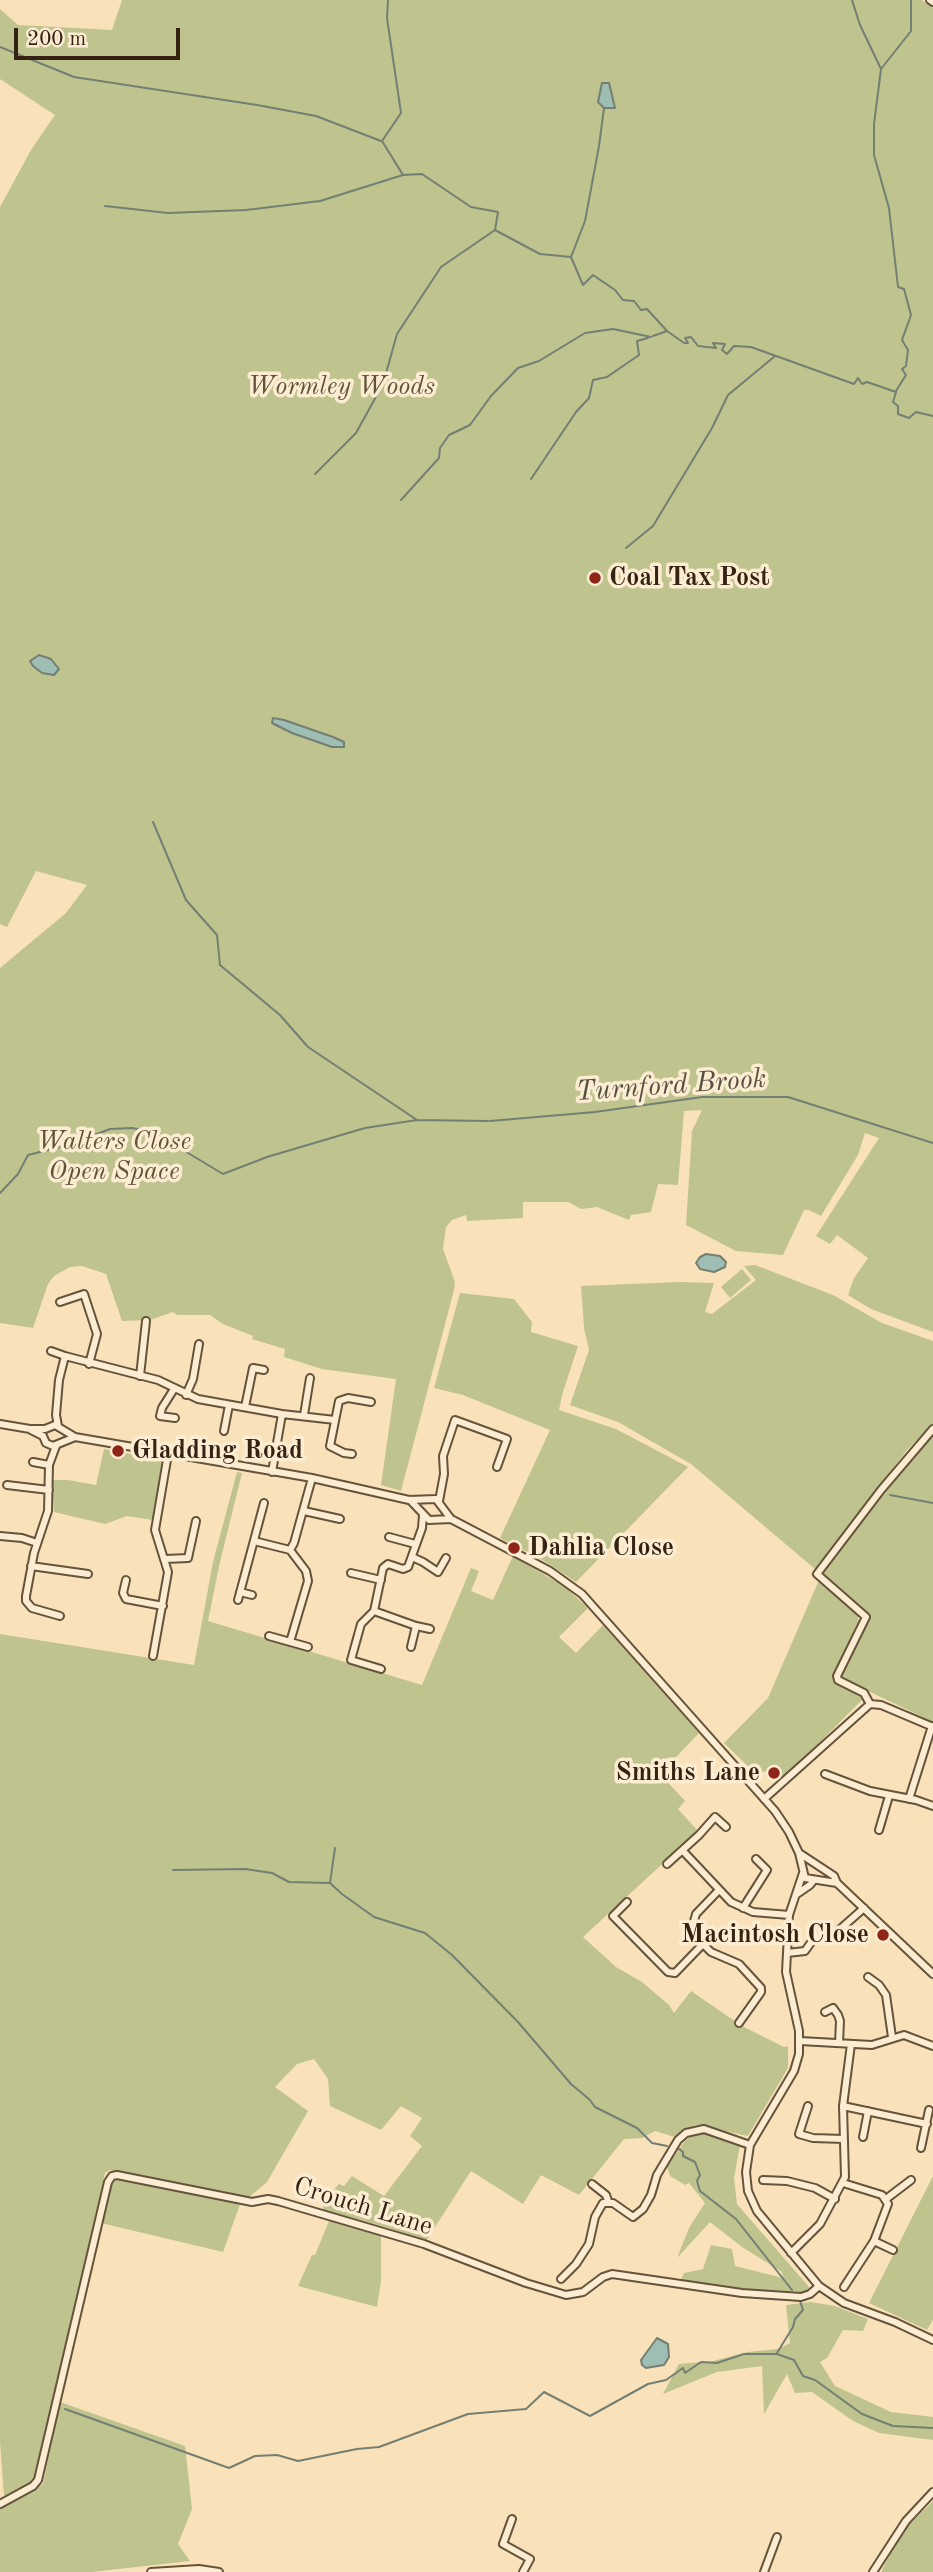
<!DOCTYPE html>
<html>
<head>
<meta charset="utf-8">
<style>
	body { margin:0 }
	#map { position:relative; width:933px; height:2572px; overflow:hidden; background:#f9e2b9; font-family:"Old Standard TT",serif }
	canvas { display:block }
	.scale { position:absolute; left:14px; top:28px; width:166px; height:32px; box-sizing:border-box; border:4px solid #342313; border-top:0; padding-left:9px; font-size:21px; line-height:24px; white-space:nowrap; color:#342313; -webkit-text-stroke:5px #fbecd2; paint-order:stroke }
</style>
</head>
<body>
<div id="map">
<canvas width="933" height="2572"></canvas>
<div class="scale">200 m</div>
</div>
<script>
const c = document.querySelector('canvas').getContext('2d');
c.lineJoin = 'round';
function paint(path, color) { c.fillStyle = color; c.fill(path, 'evenodd'); }
const toPath = rows => new Path2D(rows.map(r => 'M' + r).join(''));
function stroke(path, color, width, dash) { c.strokeStyle = color; c.lineWidth = width; c.lineCap = dash ? 'butt' : 'round'; c.setLineDash(dash || []); c.stroke(path); }
function label(font, color, halo, rows, align = 'center') {
  c.font = font + ' "Old Standard TT",serif'; c.lineWidth = 7; c.setLineDash([]); c.textBaseline = 'middle'; c.strokeStyle = halo; c.fillStyle = color; for (const [text, x, y, turn = 0] of rows) {
    c.save(); c.translate(x, y); c.rotate((+turn || 0) * Math.PI / 180); c.textAlign = isNaN(turn) ? turn : align; if (halo) c.strokeText(text, 0, 0); c.fillText(text, 0, 0); c.restore();
  }
}
const green = toPath([
	[122,0,922,0,933,8,933,1332,871,1309,848,1295,854,1278,868,1258,837,1235,830,1244,816,1236,879,1138,865,1133,858,1155,821,1216,809,1210,804,1210,783,1255,736,1251,686,1225,692,1131,702,1110,684,1111,678,1185,658,1184,651,1212,631,1215,629,1220,597,1207,581,1209,568,1202,523,1202,523,1218,467,1221,466,1215,452,1220,446,1227,443,1249,455,1282,454,1290,401,1491,381,1485,396,1379,322,1369,284,1357,285,1349,252,1339,253,1336,223,1324,210,1315,177,1315,173,1312,150,1320,122,1321,106,1274,82,1266,70,1267,54,1276,48,1284,33,1328,0,1323,0,968,66,913,87,885,36,871,7,927,0,924,0,207,31,150,55,115,0,79,0,9,18,25,112,30],
	[755,1265,833,1295,882,1323,933,1341,933,1424,907,1450,815,1569,691,1464,618,1422,570,1405,589,1350,584,1328,581,1286,680,1282,714,1283,705,1312,712,1314,756,1280,744,1266],
	[742,1269,751,1280,730,1298,721,1287],
	[460,1293,514,1299,532,1322,531,1332,578,1346,562,1395,559,1410,616,1429,688,1467,576,1582,546,1562,500,1538,550,1430,463,1395,434,1388],
	[933,1433,933,1722,841,1678,840,1675,869,1615,823,1576,827,1565],
	[104,1449,162,1460,153,1520,127,1516,105,1524,54,1512,52,1480,68,1480,96,1485],
	[237,1472,242,1473,219,1566,208,1621,422,1685,471,1568,479,1571,471,1591,493,1600,513,1556,565,1587,588,1608,559,1637,576,1653,603,1625,699,1733,660,1774,685,1801,678,1809,698,1831,583,1937,616,1967,642,1982,669,2005,674,2013,691,1991,742,2026,784,2047,788,2046,788,2068,748,2136,696,2125,683,2129,675,2137,655,2131,642,2138,624,2139,579,2195,541,2175,523,2204,471,2171,426,2241,386,2227,323,2210,324,2201,339,2184,344,2186,352,2176,384,2196,422,2146,410,2136,422,2118,401,2106,381,2130,330,2106,328,2079,314,2059,297,2064,275,2087,308,2111,267,2182,248,2198,110,2170,105,2173,34,2481,4,2496,0,2442,0,1634,194,1665,213,1562],
	[819,1580,858,1616,858,1621,833,1679,864,1698,784,1778,766,1771,756,1774,724,1743,768,1698],
	[702,2133,740,2145,734,2178,737,2204,809,2287,808,2291,800,2293,721,2289,680,2283,684,2273,703,2269,711,2245,732,2249,735,2266,783,2278,782,2272,742,2247,710,2222,677,2258,689,2228,705,2203,689,2183,685,2185,670,2176,667,2166,685,2141,693,2134],
	[933,2176,933,2320,927,2330,869,2303],
	[117,2179,240,2204,223,2252,101,2223,111,2183],
	[329,2221,381,2236,381,2281,377,2307,298,2286,312,2255,315,2255],
	[811,2302,835,2306,868,2319,863,2331,843,2330,827,2358,820,2362,835,2386,891,2412,933,2417,933,2440,879,2433,853,2421,812,2392,795,2393,787,2374,764,2414,762,2366,717,2372,663,2394,679,2364,713,2361,748,2352,778,2349,790,2343,786,2305],
	[60,2402,185,2446,192,2509,178,2544,190,2561,92,2572,0,2572,0,2508,43,2484],
	[933,2501,933,2572,881,2572,901,2533]
]);
const water = toPath([
	[602,83,609,83,615,108,604,108,598,102,602,83],
	[39,655,51,659,59,669,54,675,42,673,33,666,30,661,39,655],
	[273,718,284,720,333,737,344,742,344,747,332,747,292,733,272,723,273,718],
	[706,1254,720,1256,726,1262,725,1267,714,1272,700,1269,696,1263,700,1257,706,1254],
	[657,2338,668,2344,669,2357,664,2365,646,2368,642,2365,641,2360,657,2338]
]);
const stream = toPath([
	[852,0,860,25,881,69,874,124,874,155,889,208,898,287,904,289,911,315,902,340,908,350,906,366,902,369,906,375,896,391],
	[0,47,74,77,257,105,316,116,381,141],
	[881,69,911,31,911,0],
	[382,141,403,175,422,174,471,207,498,212,495,230,540,254,571,257,583,285,593,275,615,290,623,300,634,301,641,310,647,309,667,331,684,343,688,343,685,338,691,337,698,346,716,348,713,343,725,344,722,350,727,354,734,346,751,347,854,384,858,378,862,384,867,382,896,392,893,402,898,406,898,414,909,418,916,412,933,416],
	[382,141,401,113,387,18,388,0],
	[105,206,168,213,246,210,320,201,403,175],
	[571,257,585,221,599,146,604,108],
	[653,336,667,331],
	[315,474,356,433,383,384,397,334,441,267,495,230],
	[531,479,576,412,589,398,593,380,607,377,639,355,637,341,648,338],
	[401,500,439,458,440,448,449,435,470,425,491,396,518,368,539,361,585,333,613,329,651,337],
	[626,548,653,526,712,428,728,395,775,356],
	[153,822,186,900,217,935,220,965,280,1015,308,1047,417,1120,488,1121],
	[490,1121,595,1112,702,1097,788,1097,933,1143],
	[0,1193,18,1174,28,1155,68,1145,110,1129,132,1128,153,1132,223,1174,267,1157,365,1128,417,1120],
	[890,1495,933,1503],
	[173,1870,245,1869,272,1873,289,1882,330,1883,335,1848],
	[330,1883,342,1894,374,1917,425,1933,452,1955,518,2022,571,2084,590,2100,595,2107,637,2128,652,2143,667,2146],
	[679,2149,683,2152,683,2156,695,2162,700,2175,697,2181,700,2191,736,2219,792,2290],
	[777,2353,793,2327,795,2319,803,2310,800,2301],
	[65,2409,229,2468,255,2456,277,2455,298,2461,357,2449,379,2447,468,2414,526,2409,544,2392,590,2416,648,2384,666,2380,683,2368,685,2373,701,2362,717,2363,744,2354,777,2354,794,2360,803,2376,815,2380,862,2414,893,2426,933,2428]
]);
const minor = toPath([
	[930,0,933,2],
	[60,1302,84,1294,97,1334,89,1364],
	[51,1351,65,1356,59,1380,56,1415,58,1426],
	[65,1356,158,1380,198,1399,282,1414,335,1420],
	[140,1376,146,1321],
	[174,1389,162,1408,160,1416,175,1418],
	[186,1395,193,1379,199,1344],
	[245,1407,253,1368,264,1370],
	[304,1415,310,1378],
	[0,1424,30,1429,45,1429,55,1425,75,1437,312,1478,409,1500,436,1499,451,1519,550,1571,582,1594,775,1811,789,1832,799,1853,805,1878,837,1883],
	[31,1430,43,1436,46,1443,53,1446,75,1437],
	[224,1431,229,1405],
	[56,1446,49,1465,48,1511,34,1553,26,1596,26,1601,32,1608,60,1616],
	[352,1454,344,1453,330,1446,339,1401,348,1398,371,1402],
	[33,1462,49,1465],
	[272,1472,282,1414],
	[7,1485,49,1490],
	[410,1500,429,1520,451,1519],
	[439,1501,444,1474,443,1456,455,1420,507,1439,497,1467],
	[304,1511,340,1519],
	[0,1536,22,1538,37,1543],
	[389,1537,415,1544],
	[254,1541,290,1550],
	[412,1557,423,1562,438,1572,446,1558],
	[165,1559,188,1558,196,1521],
	[31,1566,88,1574],
	[351,1573,381,1580],
	[126,1580,123,1593,126,1599,163,1606],
	[240,1592,252,1595],
	[238,1600,264,1503],
	[374,1611,416,1626,411,1647],
	[416,1626,430,1629],
	[269,1636,308,1647],
	[290,1642,308,1581,306,1571,290,1550,294,1543,312,1478],
	[153,1656,168,1572,155,1530,168,1454],
	[381,1669,351,1660,361,1624,374,1611,383,1568,388,1564,403,1569,408,1567,422,1528,423,1515],
	[870,1704,864,1693,838,1680,837,1676,866,1617,817,1574,881,1490,933,1429],
	[870,1704,881,1705,933,1727],
	[825,1774,870,1791,916,1800,933,1806],
	[764,1799,870,1704],
	[909,1799,932,1726],
	[879,1830,889,1796],
	[683,1851,731,1902,753,1912,789,1915],
	[799,1853,834,1876,837,1883,933,1974],
	[667,1864,699,1835,715,1817,726,1827],
	[803,1873,789,1915,786,1972,799,2031,799,2054,794,2071,750,2145,746,2172,748,2191,757,2211,819,2286,844,2303,895,2322,933,2340],
	[719,1890,696,1914,694,1921,703,1944,711,1952,739,1964,761,1988,761,1992,739,2023],
	[797,1894,810,1885,814,1880],
	[627,1902,613,1916,668,1972,675,1973,703,1944],
	[743,1908,767,1870,756,1859],
	[834,1939,838,1931,864,1908],
	[787,1953,805,1951,812,1941],
	[868,1977,879,1985,886,1995,892,2037],
	[825,2012,833,2008,838,2015,840,2021,839,2043],
	[800,2041,872,2045,904,2035,933,2046],
	[808,2106,799,2134,813,2138,844,2139],
	[843,2106,927,2124],
	[863,2137,868,2111],
	[921,2148,929,2110],
	[763,2180,787,2181,815,2188,835,2199],
	[843,2183,882,2195,888,2204,874,2241,844,2287],
	[592,2184,606,2195,608,2201],
	[886,2199,911,2180],
	[874,2241,893,2250],
	[791,2253,820,2224,845,2177,843,2106,851,2044],
	[561,2279,576,2264,589,2244,595,2217,603,2203,613,2203,633,2217,643,2209,651,2195,657,2175,678,2140,686,2133,704,2129,750,2145],
	[0,2504,33,2486,38,2480,108,2182,112,2176,117,2175,252,2202,268,2199,278,2201,424,2244,526,2283,566,2295,583,2292,603,2277,612,2274,742,2293,801,2297,810,2294,819,2286],
	[512,2519,503,2544,530,2559,523,2572],
	[151,2572,199,2569,219,2572],
	[764,2572,777,2537],
	[873,2572,906,2521,933,2492]
]);
const markers = [
	[595,578,7,"#8f2418"],
	[118,1451,7,"#8f2418"],
	[514,1548,7,"#8f2418"],
	[774,1773,7,"#8f2418"],
	[883,1935,7,"#8f2418"]
];
const parkNames = [
	["Wormley Woods",341,387],
	["Walters Close",114,1142],
	["Open Space",114,1172]
];
const poiNames = [
	["Coal Tax Post",609,578],
	["Gladding Road",132,1451],
	["Dahlia Close",528,1548],
	["Smiths Lane",760,1773,"right"],
	["Macintosh Close",869,1935,"right"]
];
const streetNames = [
	["Crouch Lane",363,2207,17]
];
const waterNames = [
	["Turnford Brook",671,1086,-4]
];
paint(green, '#bfc38e');
paint(water, '#9ebdb3');
stroke(water, '#747f73', 2);
stroke(stream, '#747f73', 2);
stroke(minor, '#65533c', 10);
stroke(minor, '#fbecd2', 6);
for (const [x, y, r, color] of markers) { const dot = new Path2D(); dot.arc(x, y, r, 0, 2 * Math.PI); c.fillStyle = color; c.fill(dot); stroke(dot, '#fbecd2', 2.5); }
label('italic 26px', '#5e5338', '#fbecd2', parkNames);
label('bold 26px', '#342313', '#fbecd2', poiNames, 'left');
label('26px', '#342313', '#fbecd2', streetNames);
label('italic 28px', '#545143', '#fbecd2', waterNames);
</script>
</body>
</html>
